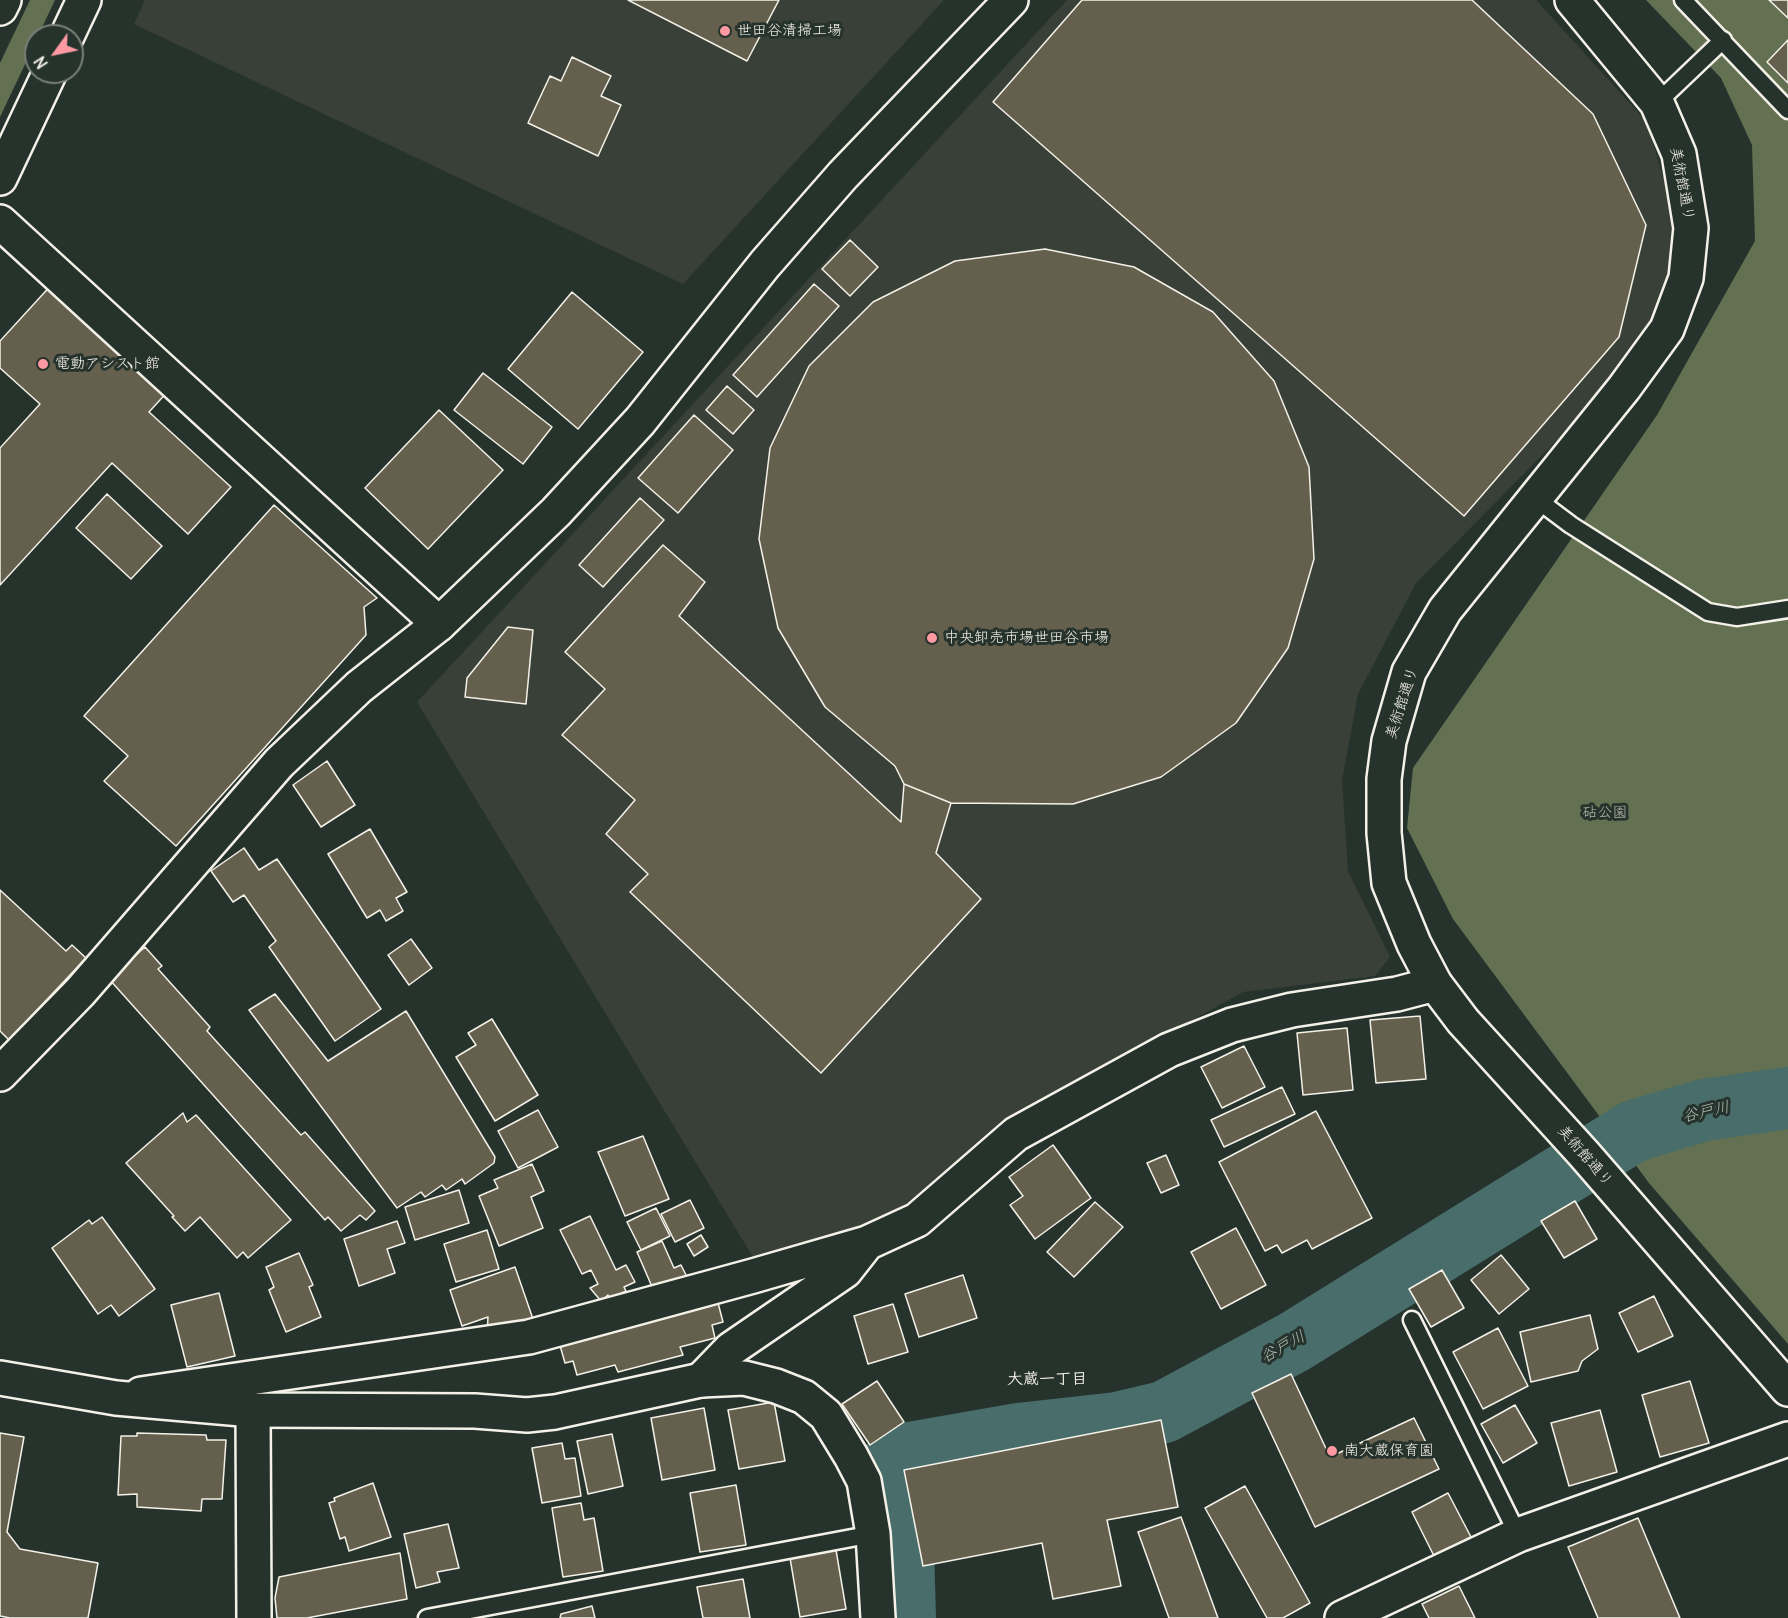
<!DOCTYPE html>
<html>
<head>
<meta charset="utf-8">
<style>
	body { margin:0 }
	#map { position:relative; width:1788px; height:1618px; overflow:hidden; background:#26332d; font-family:Delius,sans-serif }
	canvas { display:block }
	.north { position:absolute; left:24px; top:24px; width:60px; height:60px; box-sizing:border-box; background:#26332d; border:2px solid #787f78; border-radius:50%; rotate:237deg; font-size:16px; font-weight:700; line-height:24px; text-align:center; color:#f4f1e8 }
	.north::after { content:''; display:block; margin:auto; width:21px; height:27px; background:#ff9aa2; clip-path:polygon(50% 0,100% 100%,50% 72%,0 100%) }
</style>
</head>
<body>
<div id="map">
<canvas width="1788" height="1618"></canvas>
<div class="north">N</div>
</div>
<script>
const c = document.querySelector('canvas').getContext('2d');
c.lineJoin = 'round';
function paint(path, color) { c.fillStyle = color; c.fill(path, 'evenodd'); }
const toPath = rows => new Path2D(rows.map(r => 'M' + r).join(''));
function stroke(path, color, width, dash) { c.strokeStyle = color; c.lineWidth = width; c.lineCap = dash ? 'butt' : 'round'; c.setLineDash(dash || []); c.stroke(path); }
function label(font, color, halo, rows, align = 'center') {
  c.font = font + ' Delius,"Klee One",sans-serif'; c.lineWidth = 6; c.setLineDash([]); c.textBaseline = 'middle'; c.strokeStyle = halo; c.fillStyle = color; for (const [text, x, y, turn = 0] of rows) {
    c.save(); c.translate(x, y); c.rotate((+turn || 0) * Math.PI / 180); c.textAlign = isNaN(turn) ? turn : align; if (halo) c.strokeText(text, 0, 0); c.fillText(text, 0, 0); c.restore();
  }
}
const built = toPath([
	[145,0,944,0,683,284,134,24],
	[1067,0,1536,0,1647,122,1678,228,1667,329,1416,583,1358,694,1342,780,1348,871,1390,957,1375,976,1243,992,999,1127,893,1221,756,1262,417,702]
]);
const green = toPath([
	[30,0,55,0,38,36,36,36,36,41,0,117,0,63],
	[1646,0,1788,0,1788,1344,1649,1183,1453,919,1407,828,1413,768,1657,415,1755,241,1752,145,1721,78]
]);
const river = toPath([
	[905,1618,903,1548,892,1483,891,1464,904,1454,1018,1434,1117,1423,1164,1412,1294,1342,1634,1131,1704,1110,1788,1098]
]);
const building = toPath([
	[628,0,779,0,747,61,628,0],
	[1082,0,1472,0,1593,114,1646,225,1619,337,1464,516,993,102,1082,0],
	[1769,0,1788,0,1788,18,1769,0],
	[1788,40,1788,83,1767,62,1788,40],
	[572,57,611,76,601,96,621,105,598,156,528,123,550,76,561,81,572,57],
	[850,240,878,267,850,296,822,269,850,240],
	[1045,249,1134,267,1213,312,1274,381,1309,467,1314,559,1288,648,1236,723,1161,777,1073,804,951,803,904,784,895,766,825,707,778,628,759,539,770,448,809,366,873,302,955,261,1045,249],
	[54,282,170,389,149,412,231,487,188,534,112,463,0,585,0,448,40,404,0,368,0,341,54,282],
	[814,284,839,306,757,397,733,375,814,284],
	[572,292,643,352,578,429,508,369,572,292],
	[483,373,552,427,523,464,454,410,483,373],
	[727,386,754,410,733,434,706,410,727,386],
	[439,410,503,470,428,549,365,488,439,410],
	[694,415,733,450,678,513,638,478,694,415],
	[107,494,162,546,131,579,76,528,107,494],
	[640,498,664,520,603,587,579,565,640,498],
	[274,505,377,598,364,607,366,635,176,846,104,781,128,756,84,716,274,505],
	[663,545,705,582,679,616,901,822,904,784,951,803,936,853,981,899,821,1073,630,892,648,874,606,834,635,800,562,735,605,689,565,652,663,545],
	[508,627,533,630,526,704,465,697,467,678,508,627],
	[327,761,355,805,321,827,293,785,327,761],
	[370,829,407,892,396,898,403,911,386,921,380,910,367,918,328,854,370,829],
	[244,848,259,870,277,859,381,1009,335,1041,269,947,276,941,244,895,233,902,211,871,244,848],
	[0,890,66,951,72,945,86,958,9,1040,0,1031,0,890],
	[411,939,432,968,409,985,388,955,411,939],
	[145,947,162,966,158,969,210,1027,207,1031,301,1135,305,1132,375,1211,366,1220,360,1215,341,1231,328,1217,325,1220,109,979,145,947],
	[275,994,328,1061,406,1011,495,1157,494,1163,465,1184,462,1179,446,1190,442,1185,425,1197,421,1192,397,1208,249,1010,275,994],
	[1420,1016,1426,1079,1376,1083,1370,1020,1420,1016],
	[492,1019,538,1095,495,1121,456,1057,476,1045,468,1033,492,1019],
	[1347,1028,1353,1090,1303,1095,1297,1033,1347,1028],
	[1244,1046,1265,1087,1222,1108,1201,1067,1244,1046],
	[1282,1087,1295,1114,1224,1147,1211,1120,1282,1087],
	[538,1110,558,1147,518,1168,498,1131,538,1110],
	[1316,1111,1372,1218,1312,1249,1307,1240,1282,1253,1277,1245,1265,1251,1219,1162,1316,1111],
	[183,1113,187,1122,196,1115,291,1220,248,1258,243,1252,237,1258,200,1217,185,1231,172,1217,174,1216,126,1163,183,1113],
	[643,1136,669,1199,625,1216,598,1152,643,1136],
	[1053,1145,1091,1198,1035,1239,1010,1205,1023,1196,1009,1177,1053,1145],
	[1166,1155,1179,1185,1161,1193,1147,1163,1166,1155],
	[532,1164,544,1191,531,1197,543,1228,499,1246,479,1196,498,1188,494,1180,532,1164],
	[459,1190,469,1223,415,1240,405,1207,459,1190],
	[690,1200,704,1228,675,1242,661,1214,690,1200],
	[1575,1201,1597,1239,1564,1258,1541,1221,1575,1201],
	[1095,1202,1123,1227,1074,1277,1047,1252,1095,1202],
	[656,1208,670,1236,641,1250,627,1222,656,1208],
	[590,1216,616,1270,626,1265,635,1282,624,1287,626,1291,610,1299,608,1295,601,1301,590,1288,598,1284,591,1270,582,1274,560,1230,590,1216],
	[102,1217,155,1289,119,1316,111,1305,98,1314,52,1248,89,1220,92,1224,102,1217],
	[397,1221,405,1243,387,1249,395,1273,359,1286,344,1239,397,1221],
	[1236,1228,1266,1285,1221,1309,1191,1252,1236,1228],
	[487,1230,499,1269,456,1282,444,1244,487,1230],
	[701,1235,708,1247,694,1256,687,1244,701,1235],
	[662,1241,674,1268,681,1265,689,1281,656,1296,637,1252,662,1241],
	[299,1253,313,1285,309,1287,321,1317,286,1332,269,1290,274,1287,266,1267,299,1253],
	[1501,1255,1529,1289,1499,1314,1471,1280,1501,1255],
	[515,1267,533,1319,487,1334,488,1317,462,1326,450,1290,515,1267],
	[1442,1270,1464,1308,1431,1327,1409,1289,1442,1270],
	[963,1275,977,1318,919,1337,905,1294,963,1275],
	[219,1293,235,1356,187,1367,171,1305,219,1293],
	[1654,1296,1673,1336,1638,1352,1619,1313,1654,1296],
	[717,1299,723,1322,712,1325,715,1338,680,1347,683,1355,618,1372,615,1365,577,1375,573,1361,565,1363,559,1342,717,1299],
	[893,1304,908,1352,868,1364,854,1316,893,1304],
	[1590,1315,1598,1349,1582,1361,1578,1371,1531,1382,1520,1332,1590,1315],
	[1498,1328,1528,1386,1483,1409,1453,1352,1498,1328],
	[1291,1374,1330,1457,1414,1418,1439,1469,1315,1527,1252,1393,1291,1374],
	[877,1381,904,1422,870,1445,842,1404,877,1381],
	[1690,1381,1709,1443,1660,1457,1642,1395,1690,1381],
	[774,1402,785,1461,739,1469,728,1410,774,1402],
	[1515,1405,1537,1443,1503,1463,1481,1424,1515,1405],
	[704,1408,715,1470,662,1480,651,1418,704,1408],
	[1600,1410,1617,1472,1569,1486,1551,1423,1600,1410],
	[1161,1420,1178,1507,1107,1520,1121,1586,1053,1599,1042,1543,923,1566,904,1470,1161,1420],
	[0,1433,24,1437,7,1532,20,1549,98,1563,88,1618,10,1618,0,1616,0,1433],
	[137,1433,206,1435,207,1440,226,1440,222,1499,202,1499,201,1511,137,1507,137,1494,118,1495,121,1436,137,1436,137,1433],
	[612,1434,623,1486,588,1494,577,1441,612,1434],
	[562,1443,565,1459,575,1458,581,1496,542,1503,532,1448,562,1443],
	[373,1483,391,1537,349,1551,345,1537,340,1539,329,1503,335,1501,334,1498,373,1483],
	[736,1485,746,1545,700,1552,690,1493,736,1485],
	[1245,1486,1310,1603,1283,1618,1267,1618,1205,1508,1245,1486],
	[1448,1493,1471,1537,1434,1556,1412,1512,1448,1493],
	[581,1503,584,1520,594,1518,603,1571,563,1577,552,1508,581,1503],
	[1181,1517,1218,1618,1169,1618,1138,1532,1181,1517],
	[1638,1518,1680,1618,1598,1618,1568,1547,1638,1518],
	[448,1524,459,1568,437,1572,440,1582,416,1588,404,1534,448,1524],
	[836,1550,846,1609,800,1617,790,1558,836,1550],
	[400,1553,407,1599,307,1618,277,1618,275,1598,279,1577,400,1553],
	[743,1579,750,1618,703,1618,697,1587,743,1579],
	[1459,1586,1475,1618,1429,1618,1422,1604,1459,1586],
	[592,1606,595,1618,560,1618,561,1614,592,1606]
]);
const lane = toPath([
	[1683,0,1788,110],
	[1657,103,1723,40],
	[1535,498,1571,525,1708,612,1737,617,1788,609],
	[1412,1320,1518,1535],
	[427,1618,873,1534]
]);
const street = toPath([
	[0,1074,80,992,279,763,359,687,439,624],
	[701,1380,731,1349,845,1271,867,1243],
	[141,1394,529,1337,753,1276,867,1243,917,1220,1016,1134,1169,1050,1232,1025,1292,1010,1397,994,1435,984],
	[253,1410,254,1618],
	[1342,1618,1518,1535,1788,1439]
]);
const secondary = toPath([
	[1572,0,1657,103,1679,154,1691,228,1686,278,1667,329,1624,388,1445,610,1409,672,1389,741,1384,779,1384,833,1389,883,1414,944,1435,984,1463,1021,1584,1154,1788,1389],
	[0,222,439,624,556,512,640,421,765,264,843,175,1011,0],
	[0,1378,116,1398,253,1410,475,1411,527,1415,555,1412,701,1380,744,1378,776,1386,804,1397,826,1415,851,1456,864,1481,873,1534,878,1618]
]);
const primary = toPath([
	[0,8,4,0],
	[67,36,84,0],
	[0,178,50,72]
]);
const markers = [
	[725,31,6,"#ff9aa2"],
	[43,364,6,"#ff9aa2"],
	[932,638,6,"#ff9aa2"],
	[1332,1451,6,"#ff9aa2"]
];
const poiNames = [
	["世田谷清掃工場",737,31],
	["電動アシスト館",55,364],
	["中央卸売市場世田谷市場",944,638],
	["南大蔵保育園",1344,1451]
];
const streetNames = [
	["美術館通り",1682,184,79],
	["美術館通り",1402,703,-72],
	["美術館通り",1585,1156,49]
];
const parkNames = [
	["砧公園",1605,813]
];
const waterNames = [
	["谷戸川",1706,1112,-12],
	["谷戸川",1283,1347,-29]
];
const neighbourhoodNames = [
	["大蔵一丁目",1047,1379]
];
paint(built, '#394037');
paint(green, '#637152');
stroke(river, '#486d6b', 62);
paint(building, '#65604e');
stroke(building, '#f4f1e8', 1.5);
stroke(lane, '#f4f1e8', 21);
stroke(street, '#f4f1e8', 38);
stroke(secondary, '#f4f1e8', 38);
stroke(primary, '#f4f1e8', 38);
stroke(lane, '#26332d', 16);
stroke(street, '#26332d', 33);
stroke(secondary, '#26332d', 33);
stroke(primary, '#26332d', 33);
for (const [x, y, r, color] of markers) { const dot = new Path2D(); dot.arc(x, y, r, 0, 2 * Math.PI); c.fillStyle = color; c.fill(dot); stroke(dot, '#26332d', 2); }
label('15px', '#f4f1e8', '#26332d', poiNames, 'left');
label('15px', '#f4f1e8', '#26332d', streetNames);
label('15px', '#babeac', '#26332d', parkNames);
label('italic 16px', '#afbcb6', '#26332d', waterNames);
label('bold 16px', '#f4f1e8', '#26332d', neighbourhoodNames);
</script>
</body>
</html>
